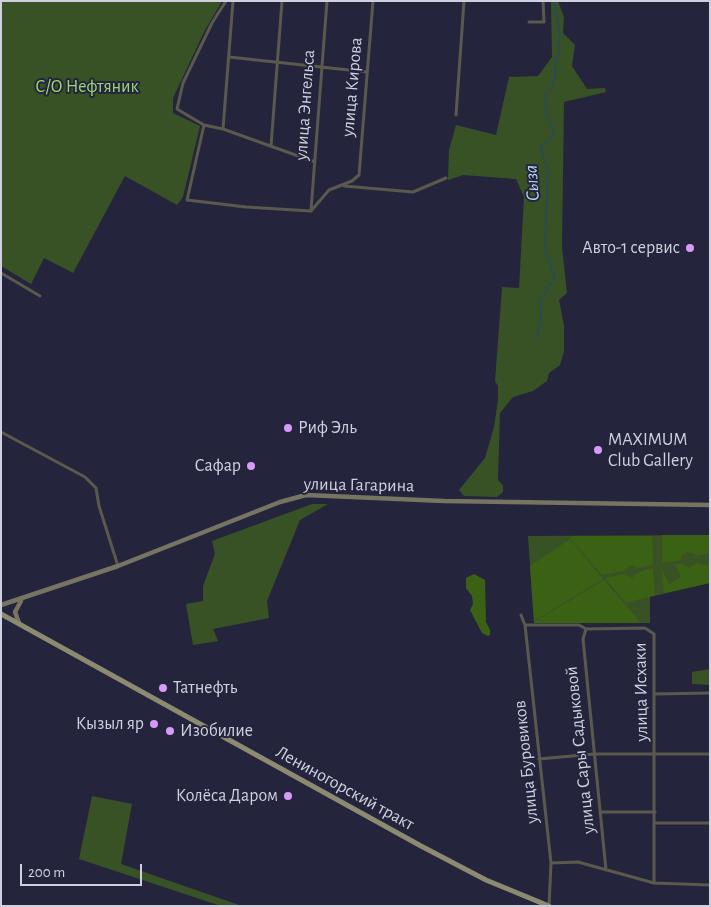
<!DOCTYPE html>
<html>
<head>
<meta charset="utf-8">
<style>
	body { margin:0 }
	#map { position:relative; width:711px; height:907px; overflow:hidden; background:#24253c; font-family:"Alegreya Sans",sans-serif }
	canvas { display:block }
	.frame { position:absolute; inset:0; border:2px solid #ced0df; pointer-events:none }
	.scale { position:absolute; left:20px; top:864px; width:122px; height:22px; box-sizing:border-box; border:2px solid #ced0df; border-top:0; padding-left:6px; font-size:15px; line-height:18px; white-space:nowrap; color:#ced0df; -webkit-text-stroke:4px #24253c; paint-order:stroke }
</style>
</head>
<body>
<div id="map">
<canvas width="711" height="907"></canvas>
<div class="frame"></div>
<div class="scale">200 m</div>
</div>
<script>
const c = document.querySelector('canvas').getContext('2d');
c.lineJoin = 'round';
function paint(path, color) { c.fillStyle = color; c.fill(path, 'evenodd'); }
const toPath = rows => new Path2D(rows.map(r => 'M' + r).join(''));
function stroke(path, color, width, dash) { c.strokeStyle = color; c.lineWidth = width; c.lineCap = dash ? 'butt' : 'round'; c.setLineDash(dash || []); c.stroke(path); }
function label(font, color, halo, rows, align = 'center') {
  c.font = font + ' "Alegreya Sans",sans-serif'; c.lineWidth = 4; c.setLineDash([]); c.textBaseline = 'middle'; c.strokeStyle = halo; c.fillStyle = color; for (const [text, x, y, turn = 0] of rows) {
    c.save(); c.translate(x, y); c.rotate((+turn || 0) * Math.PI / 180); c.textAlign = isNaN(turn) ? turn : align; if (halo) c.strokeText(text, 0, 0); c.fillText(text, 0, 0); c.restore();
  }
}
const green = toPath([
	[1,1,222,1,204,32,173,98,173,113,200,126,183,197,177,205,125,176,73,273,44,258,31,284,1,266],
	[551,1,558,1,564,17,563,33,575,45,572,66,587,89,605,88,606,92,564,102,562,247,567,293,559,300,564,325,564,351,560,365,549,373,547,381,533,391,513,397,500,413,498,480,503,485,503,492,497,497,464,496,459,490,485,458,494,427,498,400,498,386,495,381,502,287,519,288,524,197,516,179,463,175,448,180,449,150,456,125,496,135,509,77,538,76,552,57],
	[312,504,328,504,300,520,267,601,269,618,213,629,218,641,193,645,186,604,203,601,203,586,215,554,212,541],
	[710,535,710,583,650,597,650,623,534,623,528,536],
	[710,669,710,685,692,684,692,672],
	[92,796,132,804,121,864,242,906,221,906,79,859]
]);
const forest = toPath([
	[662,535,710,535,710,553,696,556,693,553,687,552,682,556,681,560,662,563],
	[573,536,652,536,653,565,637,568,630,565,625,571,602,575,570,538],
	[570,539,603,579,534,621,530,566],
	[696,563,710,566,710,583,664,593,661,567,669,584,681,577,675,564,682,564,689,568],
	[653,568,655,595,626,603,605,578,625,574,632,578,638,572],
	[474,574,485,580,486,622,490,630,490,635,488,636,482,633,470,610,473,604,472,596,466,588,466,578],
	[604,580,641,623,534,623,534,622]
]);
const stream = toPath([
	[537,339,541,320,540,299,548,291,546,287,553,282,555,277,545,250,548,170,540,146,554,136,552,126,546,115,546,100,543,96,550,89,554,80,556,74,555,64,558,58,560,34,554,1]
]);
const street = toPath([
	[226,1,212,23,183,83,177,109,204,125,223,129,315,162],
	[529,22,544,22,543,1],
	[229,57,367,72],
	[456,115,464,1],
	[204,125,187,200,246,207,311,211,329,190,352,181,359,175,373,1],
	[223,129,233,1],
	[271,146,282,1],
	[344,186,413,192,446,178],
	[311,210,327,1],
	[1,273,40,296],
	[1,432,85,477,96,488,99,506,118,566],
	[521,615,525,625,551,863,549,906],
	[525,625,579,625,586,629,645,628,654,634,654,883],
	[586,629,583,639,606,870],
	[655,694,710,693],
	[539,759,594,754,710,754],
	[600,812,655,812],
	[655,823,710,823],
	[551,863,578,862,654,883,710,885]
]);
const secondary = toPath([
	[1,605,118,566,280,502,306,495,444,501,710,505],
	[19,623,15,612,21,601]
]);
const primary = toPath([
	[1,614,421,846,486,880,549,906]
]);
const markers = [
	[690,248,5,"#d89af8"],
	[288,428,5,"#d89af8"],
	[598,450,5,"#d89af8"],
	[251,466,5,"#d89af8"],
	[163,688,5,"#d89af8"],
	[154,724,5,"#d89af8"],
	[170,731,5,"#d89af8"],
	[288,796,5,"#d89af8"]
];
const parkNames = [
	["С/О Нефтяник",87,87]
];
const streetNames = [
	["улица Кирова",352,87,-85],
	["улица Энгельса",305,105,-86],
	["улица Гагарина",359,485,1],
	["улица Исхаки",641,692,-91],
	["улица Сары Садыковой",580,750,-96],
	["улица Буровиков",526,762,-96],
	["Лениногорский тракт",345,788,29]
];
const poiNames = [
	["Авто-1 сервис",680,248],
	["Риф Эль",298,428,"left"],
	["MAXIMUM",608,440,"left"],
	["Club Gallery",608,461,"left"],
	["Сафар",241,466],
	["Татнефть",173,688,"left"],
	["Кызыл яр",144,724],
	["Изобилие",180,731,"left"],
	["Колёса Даром",278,796]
];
const waterNames = [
	["Сыза",532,183,-94]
];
paint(green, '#395225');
paint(forest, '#3b6115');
stroke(stream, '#184883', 1);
stroke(street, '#5b594d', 3);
stroke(secondary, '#777562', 4.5);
stroke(primary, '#8d8a72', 5);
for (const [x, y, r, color] of markers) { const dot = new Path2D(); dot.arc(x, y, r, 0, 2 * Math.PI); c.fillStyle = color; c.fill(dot); stroke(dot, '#24253c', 2); }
label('18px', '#9ed673', '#24253c', parkNames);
label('18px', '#ced0df', '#24253c', streetNames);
label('18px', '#ced0df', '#24253c', poiNames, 'right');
label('italic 19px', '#bad4f7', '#24253c', waterNames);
</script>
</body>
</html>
